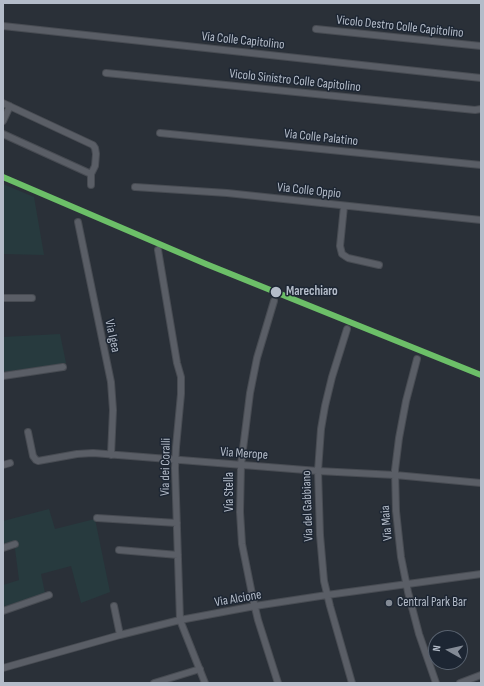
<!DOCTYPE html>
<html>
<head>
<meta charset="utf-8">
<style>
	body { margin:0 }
	#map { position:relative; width:484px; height:686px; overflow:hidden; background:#2a3038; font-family:"Sofia Sans Condensed",sans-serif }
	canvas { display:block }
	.frame { position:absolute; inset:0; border:4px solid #b4bcc9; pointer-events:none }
	.north { position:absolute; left:428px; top:630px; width:40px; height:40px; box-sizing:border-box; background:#1d2633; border:1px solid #59626f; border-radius:50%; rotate:278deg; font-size:11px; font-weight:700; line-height:16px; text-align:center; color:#b4bcc9 }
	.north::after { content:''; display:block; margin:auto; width:14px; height:18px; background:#848b96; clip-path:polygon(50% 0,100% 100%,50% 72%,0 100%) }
</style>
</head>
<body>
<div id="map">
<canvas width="484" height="686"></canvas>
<div class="frame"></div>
<div class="north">N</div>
</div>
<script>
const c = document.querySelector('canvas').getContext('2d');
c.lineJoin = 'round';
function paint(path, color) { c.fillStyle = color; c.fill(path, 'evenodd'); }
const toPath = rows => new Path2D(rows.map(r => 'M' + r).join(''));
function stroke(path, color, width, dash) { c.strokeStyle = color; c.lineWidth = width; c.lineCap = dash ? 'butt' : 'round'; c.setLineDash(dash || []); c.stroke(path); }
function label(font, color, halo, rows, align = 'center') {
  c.font = font + ' "Sofia Sans Condensed",sans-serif'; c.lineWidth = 3; c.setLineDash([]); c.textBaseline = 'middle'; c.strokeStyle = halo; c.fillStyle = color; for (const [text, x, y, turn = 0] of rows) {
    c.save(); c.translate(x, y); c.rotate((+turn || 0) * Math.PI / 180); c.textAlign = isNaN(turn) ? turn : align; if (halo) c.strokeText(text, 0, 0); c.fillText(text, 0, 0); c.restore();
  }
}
const green = toPath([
	[3,184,34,197,44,255,3,254],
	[60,334,66,363,3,372,3,337],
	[49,509,55,529,95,519,110,592,81,603,71,566,41,574,45,593,3,607,3,585,19,580,14,541,3,544,3,521]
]);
const street = toPath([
	[3,26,481,78],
	[316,29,481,46],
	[106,73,475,110,481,109],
	[3,103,93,145,95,148,96,154,95,166,91,174,91,185],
	[3,121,10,106],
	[160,133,481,165],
	[3,134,91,174],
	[135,187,227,193,481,220],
	[344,206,340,246,342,254,348,258,379,265],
	[78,222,111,382,113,410,111,455],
	[158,250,177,363,181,377,181,394,176,447,175,468,180,620,205,683],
	[3,298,32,298],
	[274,301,257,358,250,393,241,465,240,512,242,544,253,599,258,620,278,683],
	[347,329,332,377,325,406,321,429,318,471,320,535,324,581,330,606,352,683],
	[417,359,406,401,399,438,395,470,396,511,401,557,408,592,419,634,436,683],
	[3,376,63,367],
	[28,432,33,456,36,460,38,461,77,454,93,453,318,471,395,475,481,483],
	[3,465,10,463],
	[97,518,177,523],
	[3,548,15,544],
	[119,550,178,555],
	[114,606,120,635],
	[3,611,49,595],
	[3,668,120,635,180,620,255,606,327,595,481,574],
	[154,683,200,669],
	[460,683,481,675]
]);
const rail1 = toPath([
	[3,177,206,264,481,375]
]);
const markers = [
	[276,292,6,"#b4bcc9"],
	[389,603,4,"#848b96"]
];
const streetNames = [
	["Vicolo Destro Colle Capitolino",400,27,6],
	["Via Colle Capitolino",243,41,6],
	["Vicolo Sinistro Colle Capitolino",295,81,6],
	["Via Colle Palatino",321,138,6],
	["Via Colle Oppio",309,191,6],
	["Via Igea",112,336,78],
	["Via Merope",244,454,4],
	["Via dei Coralli",166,467,-89],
	["Via Stella",230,492,-90],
	["Via del Gabbiano",308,506,-92],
	["Via Maia",387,523,-95],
	["Via Alcione",238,599,-10]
];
const stopNames = [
	["Marechiaro",286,292]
];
const poiNames = [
	["Central Park Bar",397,603]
];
paint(green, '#273a3e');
stroke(street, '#484c53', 8);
stroke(street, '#5a5e66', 6);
stroke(rail1, '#6cbf68', 6);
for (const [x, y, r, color] of markers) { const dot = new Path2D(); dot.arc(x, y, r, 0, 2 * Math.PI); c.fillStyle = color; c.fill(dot); stroke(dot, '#1d2633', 1.5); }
label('13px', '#b4bcc9', '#1d2633', streetNames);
label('bold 13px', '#b4bcc9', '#1d2633', stopNames, 'left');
label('13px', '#b4bcc9', '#1d2633', poiNames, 'left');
</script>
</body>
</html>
